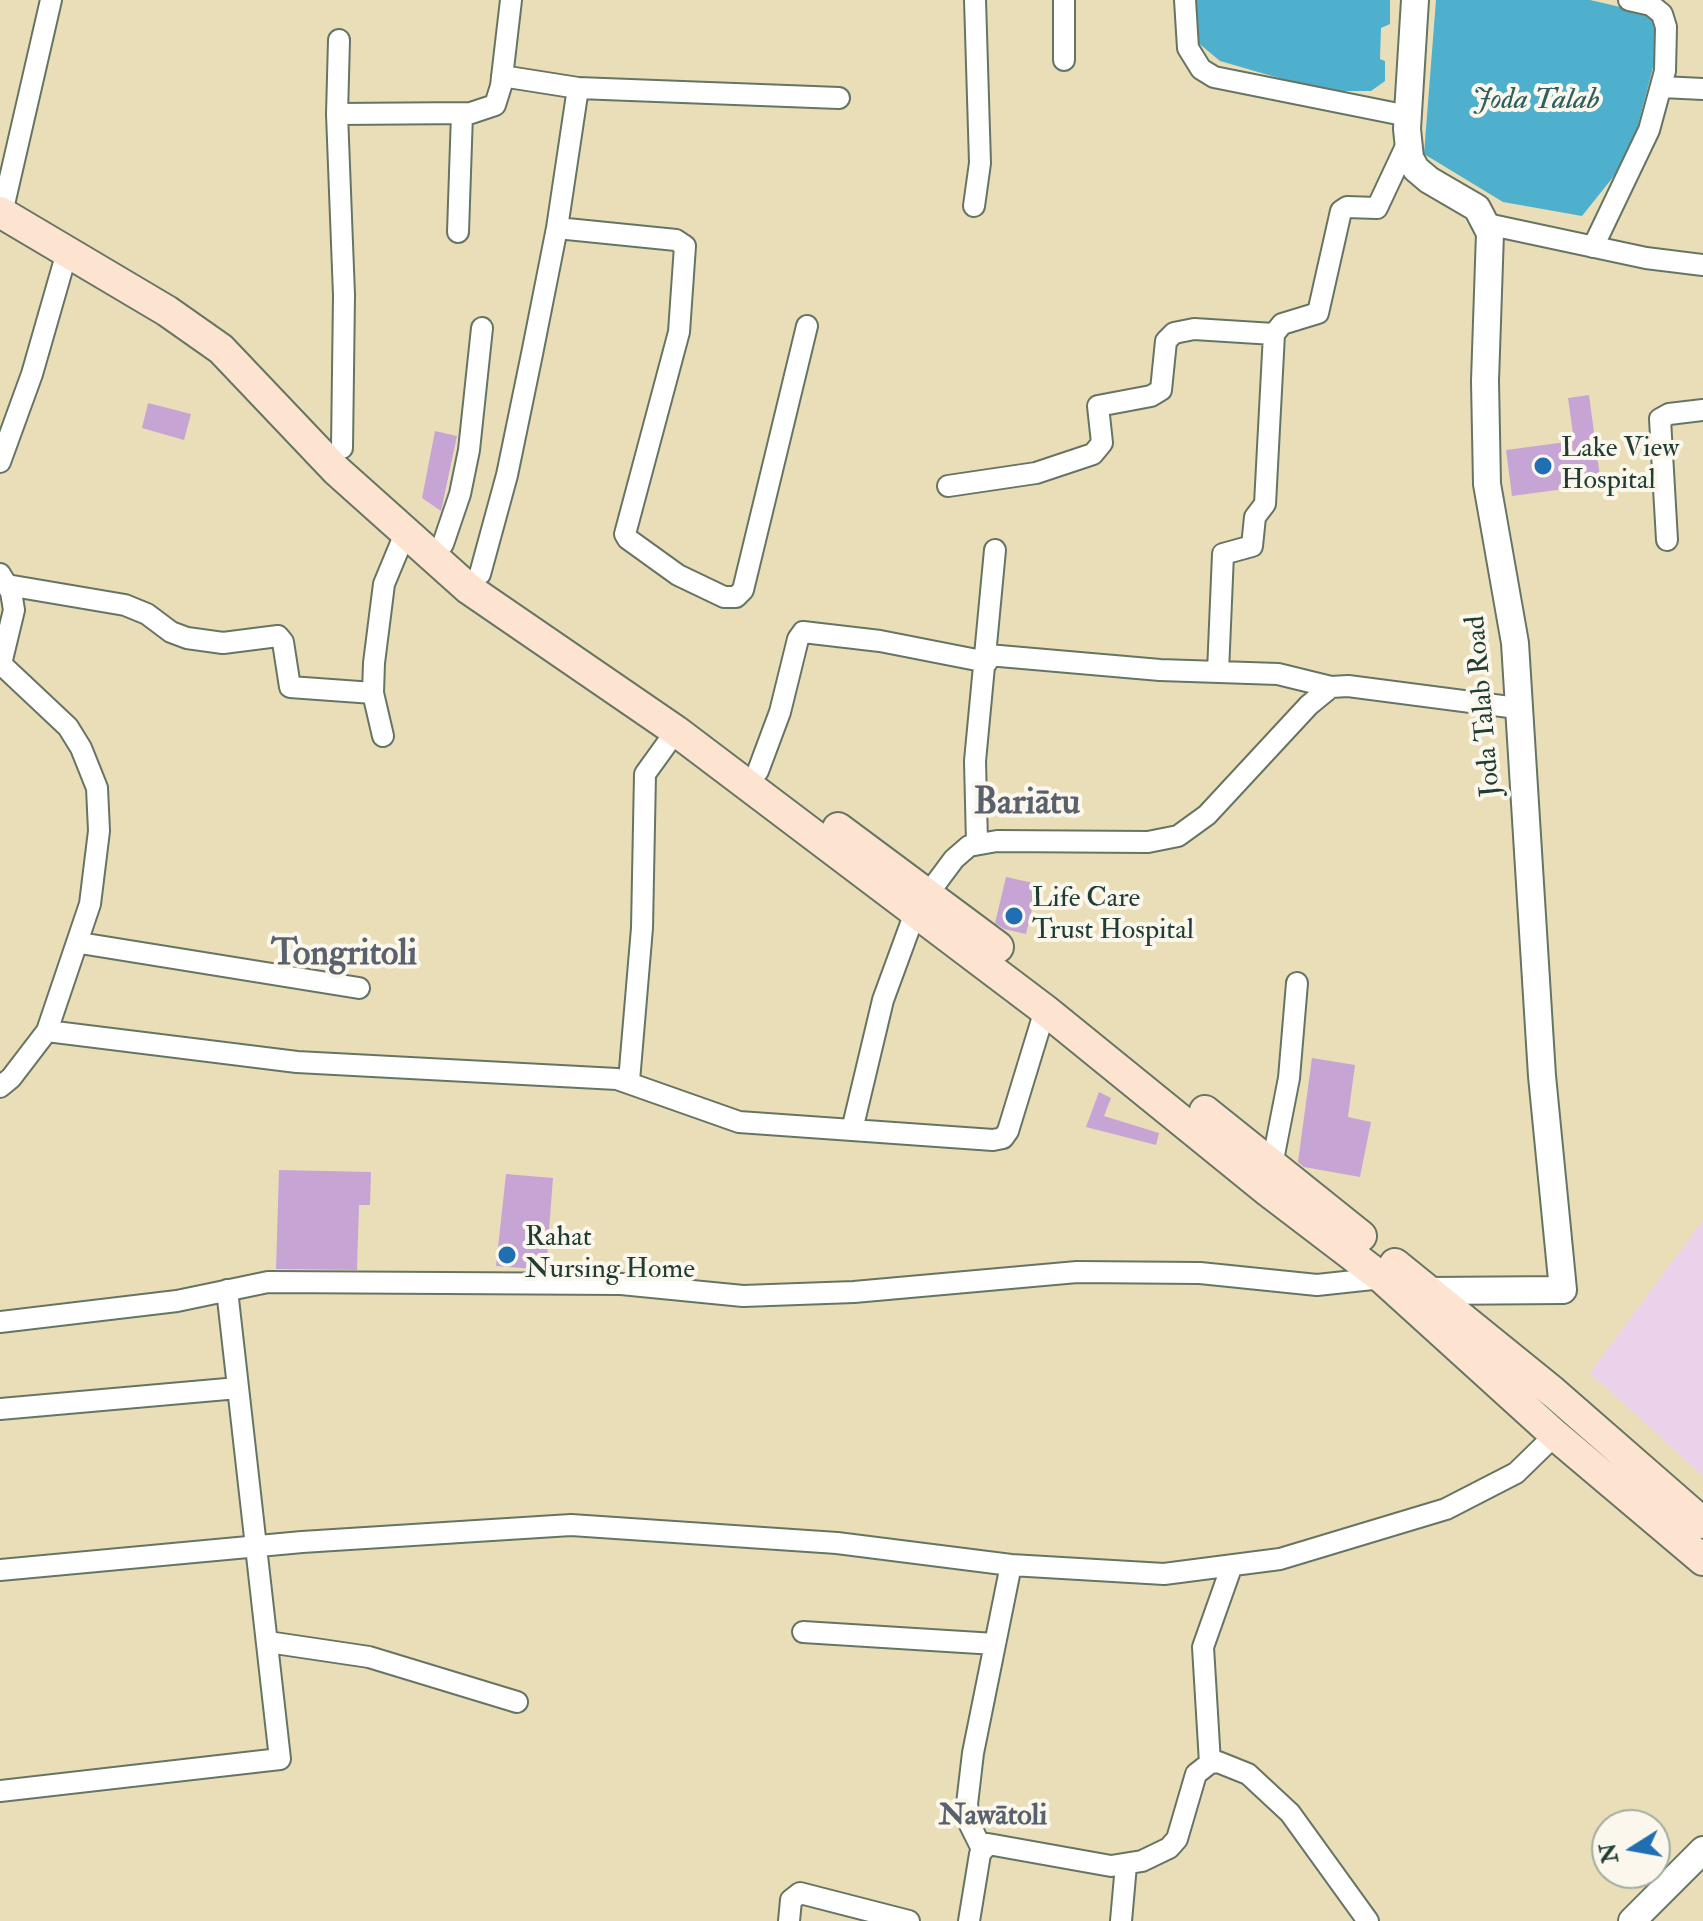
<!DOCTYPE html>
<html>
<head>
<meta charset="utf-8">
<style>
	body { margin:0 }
	#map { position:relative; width:1703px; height:1921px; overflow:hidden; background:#eadeb9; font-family:"IM FELL Double Pica",serif }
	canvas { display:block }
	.north { position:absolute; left:1591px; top:1809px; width:80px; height:80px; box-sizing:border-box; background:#fbf7ec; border:2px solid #a3ada2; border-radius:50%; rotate:259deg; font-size:22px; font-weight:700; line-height:32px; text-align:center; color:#1f3d34 }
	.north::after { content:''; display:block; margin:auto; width:28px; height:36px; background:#1f6fb2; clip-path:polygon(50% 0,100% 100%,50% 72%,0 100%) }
</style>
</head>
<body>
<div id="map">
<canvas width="1703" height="1921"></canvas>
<div class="north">N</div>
</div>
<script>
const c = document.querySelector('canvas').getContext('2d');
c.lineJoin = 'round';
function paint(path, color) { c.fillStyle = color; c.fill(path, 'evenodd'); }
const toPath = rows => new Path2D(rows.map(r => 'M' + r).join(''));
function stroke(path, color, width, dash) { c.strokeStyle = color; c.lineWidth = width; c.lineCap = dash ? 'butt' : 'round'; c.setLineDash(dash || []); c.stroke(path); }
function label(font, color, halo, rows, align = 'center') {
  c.font = font + ' "IM FELL Double Pica",serif'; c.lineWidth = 8; c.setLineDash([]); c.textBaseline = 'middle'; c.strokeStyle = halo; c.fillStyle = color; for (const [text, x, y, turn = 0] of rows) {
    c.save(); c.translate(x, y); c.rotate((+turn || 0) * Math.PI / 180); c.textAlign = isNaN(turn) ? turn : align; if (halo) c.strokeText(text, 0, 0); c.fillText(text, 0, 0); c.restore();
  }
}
const built = toPath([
	[1703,1220,1703,1476,1590,1373]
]);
const water = toPath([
	[1196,0,1390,0,1390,24,1381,28,1380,59,1385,61,1385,81,1371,91,1324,91,1220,61,1196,41],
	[1436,0,1590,0,1651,14,1658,48,1630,156,1582,216,1503,202,1424,154]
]);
const building = toPath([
	[1589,395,1601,484,1512,496,1506,450,1574,441,1568,398],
	[148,403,191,414,184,440,142,428],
	[435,431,457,436,441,511,422,498],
	[1006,877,1038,884,1026,934,1004,929,995,923],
	[1312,1058,1355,1065,1348,1117,1371,1122,1360,1177,1304,1167,1298,1162],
	[1099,1092,1111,1098,1104,1116,1159,1133,1156,1145,1086,1127],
	[279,1170,371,1172,370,1205,359,1205,357,1270,276,1269],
	[506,1174,553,1178,546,1270,496,1266]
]);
const minor = toPath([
	[1064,0,1064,60],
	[1185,0,1188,48,1201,69,1214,77,1408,116],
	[502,76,578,88,839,98],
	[1662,87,1703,89],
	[337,114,339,40],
	[974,206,980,163,975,0],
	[2,213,51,0],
	[1487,224,1646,258,1703,265],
	[557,228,676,240,685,246,679,332,625,534,628,539,678,575,724,597,736,597,743,590,807,326],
	[458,232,462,114],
	[1593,247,1649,130,1665,71,1666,27,1662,14,1651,5,1629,0],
	[342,448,344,295,337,114,471,113,495,105,501,86,511,0],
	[0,462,32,374,67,252],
	[948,486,1036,473,1093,454,1102,443,1098,406,1151,396,1161,390,1166,341,1174,333,1194,329,1274,334],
	[1667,540,1660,419,1669,414,1703,410],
	[443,544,460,494,469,450,482,328],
	[0,574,11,592,14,610,1,664,68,727,81,748,97,788,99,831,90,904,47,1031,11,1078,0,1087],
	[480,574,507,475,532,354,557,228,578,88],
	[7,585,125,605,147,614,171,632,187,638,223,643,278,636,283,642,290,687,373,693],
	[988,655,1160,670,1278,674,1331,687],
	[1218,672,1223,554,1252,546,1255,517,1265,504,1274,334,1282,324,1318,313,1341,211,1347,207,1377,208,1407,144],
	[383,736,373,693,374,663,384,584,406,531],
	[758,771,780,712,798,639,803,632,880,641,987,662],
	[977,843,975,761,995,550],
	[80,943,359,988],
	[47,1031,297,1062,617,1079,739,1122,993,1140,1003,1138,1008,1131,1045,1010],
	[629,1081,642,928,645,774,676,731],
	[852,1130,883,1000,916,910,954,859,969,846,997,841,1148,842,1178,836,1207,815,1309,705,1331,687,1348,686,1517,708],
	[1272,1165,1289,1078,1297,983],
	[0,1322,177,1301,268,1282,621,1284,743,1296,854,1292,1077,1272,1200,1273,1317,1285,1382,1278],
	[0,1409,238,1388],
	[0,1570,302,1542,571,1525,837,1543,1011,1565,1164,1574,1280,1559,1446,1509,1516,1473,1555,1435],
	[803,1632,995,1644],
	[268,1642,369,1657,517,1702],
	[1210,1763,1203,1647,1231,1568],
	[0,1791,280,1759,227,1290],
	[982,1849,970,1825,967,1804,973,1753,1011,1565],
	[789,1921,791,1900,800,1893,909,1921],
	[969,1921,980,1854,988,1844,1111,1866,1142,1861,1169,1848,1177,1839,1196,1774,1210,1763,1218,1762,1248,1774,1290,1813,1368,1921],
	[1121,1921,1126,1865]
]);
const tertiary = toPath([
	[1415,0,1407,129,1410,158,1416,169,1429,180,1477,208,1490,233,1485,381,1487,484,1515,643,1542,1076,1563,1290,1428,1291,1419,1296],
	[1632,1921,1703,1850]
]);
const secondary = toPath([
	[0,212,167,311,221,349,336,470,469,589,676,731,1045,1010,1268,1191,1382,1278,1555,1435,1703,1560],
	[838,828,998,947],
	[1205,1111,1361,1236],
	[1395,1264,1553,1392,1703,1523]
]);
const markers = [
	[1543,466,10,"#1f6fb2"],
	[1014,916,10,"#1f6fb2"],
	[507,1255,10,"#1f6fb2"]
];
const poiNames = [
	["Lake View",1561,450],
	["Hospital",1561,482],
	["Life Care",1032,900],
	["Trust Hospital",1032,932],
	["Rahat",525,1239],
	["Nursing Home",525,1271]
];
const streetNames = [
	["Joda Talab Road",1485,706,-95]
];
const waterNames = [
	["Joda Talab",1536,102]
];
const neighbourhoodNames = [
	["Nawātoli",993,1818]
];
const districtNames = [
	["Bariātu",1027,805],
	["Tongritoli",344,956]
];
paint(built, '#ecd1ea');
paint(water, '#4eb0cd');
paint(building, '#c6a5d5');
stroke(minor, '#667563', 24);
stroke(tertiary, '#667563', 30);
stroke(secondary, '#667563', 34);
stroke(minor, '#fff', 20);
stroke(tertiary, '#fff', 26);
stroke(secondary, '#fde4d1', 30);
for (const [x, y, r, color] of markers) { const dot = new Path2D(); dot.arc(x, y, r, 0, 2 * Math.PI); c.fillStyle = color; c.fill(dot); stroke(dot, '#fbf7ec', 3); }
label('28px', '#1f3d34', '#fbf7ec', poiNames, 'left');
label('28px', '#1f3d34', '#fbf7ec', streetNames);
label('italic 30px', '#2d6062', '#fbf7ec', waterNames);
label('bold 30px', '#59616c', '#fbf7ec', neighbourhoodNames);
label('bold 36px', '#59616c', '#fbf7ec', districtNames);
</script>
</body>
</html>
